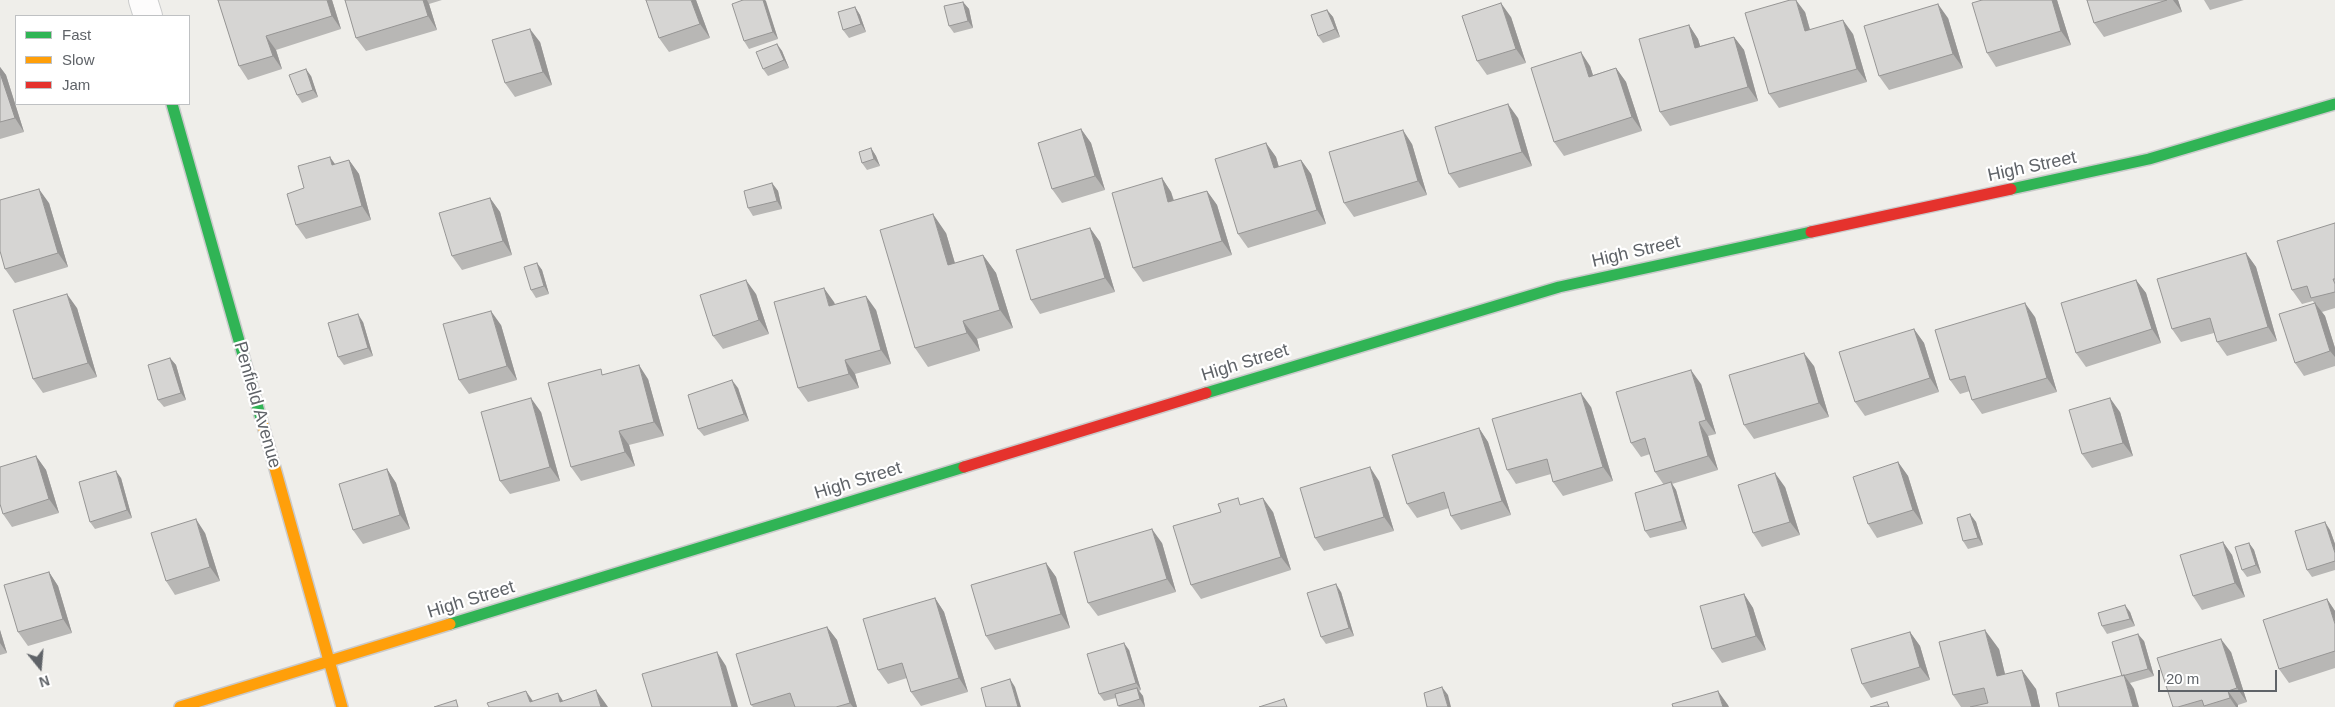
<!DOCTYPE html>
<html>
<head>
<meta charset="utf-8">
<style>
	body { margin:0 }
	#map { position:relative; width:2335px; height:707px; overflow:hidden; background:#efeeea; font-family:Arial,sans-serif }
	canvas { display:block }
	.legend { position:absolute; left:15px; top:15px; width:175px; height:90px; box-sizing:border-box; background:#fff; border:1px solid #bfc1c3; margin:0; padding:6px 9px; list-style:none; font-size:15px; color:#5f6368 }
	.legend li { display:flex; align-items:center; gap:10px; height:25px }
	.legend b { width:25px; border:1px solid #bfc1c3 }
	.north { position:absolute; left:15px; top:642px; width:50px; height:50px; -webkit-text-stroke:4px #fff; paint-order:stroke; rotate:163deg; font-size:14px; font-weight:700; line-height:20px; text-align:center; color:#5f6368 }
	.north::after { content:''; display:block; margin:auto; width:18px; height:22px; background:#5f6368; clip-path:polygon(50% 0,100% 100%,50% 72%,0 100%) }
	.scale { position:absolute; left:2158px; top:670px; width:119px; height:22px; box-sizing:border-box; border:2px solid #5f6368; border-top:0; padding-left:6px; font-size:15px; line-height:18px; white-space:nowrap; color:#5f6368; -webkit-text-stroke:4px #fff; paint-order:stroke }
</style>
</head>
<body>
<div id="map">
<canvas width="2335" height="707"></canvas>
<ul class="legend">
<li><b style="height:6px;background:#30b455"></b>Fast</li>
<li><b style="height:6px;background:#ff9f0a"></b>Slow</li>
<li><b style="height:6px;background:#e5322d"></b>Jam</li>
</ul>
<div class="north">N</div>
<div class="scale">20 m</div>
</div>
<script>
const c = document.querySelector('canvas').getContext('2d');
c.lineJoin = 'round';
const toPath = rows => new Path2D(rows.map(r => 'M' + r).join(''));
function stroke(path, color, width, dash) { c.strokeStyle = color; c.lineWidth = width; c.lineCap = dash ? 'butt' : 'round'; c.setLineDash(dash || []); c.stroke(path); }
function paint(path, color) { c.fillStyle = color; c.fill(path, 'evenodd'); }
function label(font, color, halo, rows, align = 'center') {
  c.font = font + ' Arial,sans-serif'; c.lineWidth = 4.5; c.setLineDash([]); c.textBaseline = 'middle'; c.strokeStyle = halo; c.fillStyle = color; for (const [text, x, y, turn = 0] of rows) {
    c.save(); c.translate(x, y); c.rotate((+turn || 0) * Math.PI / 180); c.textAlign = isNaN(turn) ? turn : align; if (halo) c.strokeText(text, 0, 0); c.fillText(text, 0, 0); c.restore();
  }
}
const street = toPath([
	[143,0,148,16]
]);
const fast = toPath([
	[172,104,262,422],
	[2011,189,2149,159,2335,104],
	[1206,393,1559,287,1811,232],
	[450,624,964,467]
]);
const slow = toPath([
	[262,422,342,707],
	[180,707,450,624]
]);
const jam = toPath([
	[1811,232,2011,189],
	[964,467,1206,393]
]);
const wall = toPath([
	[218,0,332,0,341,29,276,50,282,69,248,80,239,66],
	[345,0,442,0,429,4,437,30,366,51,356,38],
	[696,0,710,38,669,52,659,38],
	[743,0,765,0,778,39,749,49,744,41],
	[1982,0,2057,0,2071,45,1996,67,1987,53],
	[2087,0,2178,0,2182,12,2104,37,2094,23],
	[2204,0,2244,0,2210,10],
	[963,2,969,9,973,28,954,33,949,26],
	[855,7,860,15,866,32,849,38,843,30],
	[1327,10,1333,17,1340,37,1323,43,1318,36],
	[1805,12,1810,29,1853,34,1867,82,1779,108,1769,94],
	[1511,17,1526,63,1487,75,1477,61],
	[1948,18,1963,68,1889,90,1879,76],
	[1689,25,1698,39,1700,46,1734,37,1744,50,1758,101,1670,126,1660,112],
	[540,42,552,85,515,97,505,83],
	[777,44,782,51,789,68,768,76,763,69],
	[1590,66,1593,75,1616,68,1626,82,1642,131,1564,156,1554,142],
	[0,67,6,75,24,132,0,139],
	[311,76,318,97,302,103,297,95],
	[1518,118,1532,166,1459,188,1449,174],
	[1081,129,1091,143,1105,190,1062,203,1052,189],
	[1266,143,1276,157,1279,167,1301,160,1311,174,1326,224,1248,248,1238,234],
	[1412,144,1427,195,1354,217,1344,203],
	[871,148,876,156,880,166,867,170,862,163],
	[349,160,359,174,371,220,306,239,296,225,304,188,335,165],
	[1162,178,1171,192,1174,200,1207,191,1217,205,1232,255,1143,282,1133,268],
	[772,183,778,191,782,209,753,216,748,208],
	[490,198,500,212,512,255,462,270,452,256],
	[49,203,68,267,15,283,5,269],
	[2335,223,2335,308,2322,312,2325,316,2335,348,2335,366,2304,376,2295,363,2314,303,2313,301,2302,304,2292,290],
	[1090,228,1100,242,1115,292,1040,314,1031,300],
	[946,233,955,263,983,255,996,273,1013,328,977,339,980,351,928,367,915,348],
	[2246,253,2256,267,2277,341,2227,356,2217,342,2214,333,2181,342,2172,329],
	[537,263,542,270,549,294,536,298,531,290],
	[2136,280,2146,293,2161,343,2086,367,2076,353],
	[756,294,769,334,723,349,713,336],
	[834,302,835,304,876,310,891,364,855,374,859,388,808,402,798,388],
	[77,308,97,377,43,393,33,379],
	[2035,317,2057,392,1982,414,1972,400,1970,391,1960,394,1950,380],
	[363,322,373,356,344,365,338,357],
	[501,325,517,380,469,394,459,380],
	[1914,329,1924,343,1939,392,1865,416,1855,402],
	[170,358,176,365,186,400,164,407,158,400],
	[1814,366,1829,417,1754,439,1744,425],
	[605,374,648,379,664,436,629,445,635,466,581,481,571,467],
	[1701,384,1716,434,1708,436,1718,470,1672,484,1676,490,1687,529,1650,538,1645,531,1664,485,1655,472,1650,454,1641,457,1631,443],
	[738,388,749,421,704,436,698,429],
	[1591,407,1613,481,1563,496,1553,482,1551,474,1516,484,1507,470],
	[541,412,560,481,510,494,500,481],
	[2120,412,2133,456,2092,468,2082,454],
	[1479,428,1488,442,1511,515,1461,530,1451,516,1449,508,1417,518,1407,504],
	[36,456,46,470,59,513,12,527,3,514],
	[1898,462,1908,476,1923,524,1877,538,1868,524],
	[387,469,396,483,410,529,363,544,353,530],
	[121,478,132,518,95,529,90,522],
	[1379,481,1394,531,1324,551,1315,538],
	[1785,487,1800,535,1762,547,1753,533],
	[1221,512,1273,512,1291,570,1201,599,1191,585],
	[1970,514,1976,522,1983,545,1968,549,1963,541],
	[2330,530,2335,544,2335,570,2312,577,2307,570],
	[205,533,220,581,175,595,166,581],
	[2223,542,2232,555,2245,597,2202,610,2193,596],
	[1162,543,1176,592,1098,616,1088,603],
	[2249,543,2254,550,2261,573,2247,577,2242,570],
	[1046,563,1056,577,1070,628,995,650,986,636],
	[49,572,58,586,72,633,28,646,18,632],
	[1341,592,1354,636,1326,644,1321,637],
	[1744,594,1753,608,1766,650,1722,663,1712,649],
	[935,598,944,612,968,692,921,706,911,692,907,678,888,684,878,670],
	[2327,599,2335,611,2335,668,2289,683,2279,669],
	[2130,612,2135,626,2107,634,2102,626],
	[827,627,837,640,857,707,753,707,751,705],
	[0,630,7,653,0,655],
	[1910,632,1920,646,1930,680,1871,698,1862,684],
	[2144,641,2154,676,2130,683,2134,689,2122,676],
	[1999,649,2005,674,2036,689,2040,707,1961,707,1953,695],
	[1129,650,1141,690,1139,691,1143,696,1145,707,1119,707,1116,698,1104,701,1099,694],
	[2231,652,2247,702,2238,705,2238,707,2173,707]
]);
const shadedWall = toPath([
	[327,0,332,0,341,29,332,16],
	[423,0,427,0,429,4,437,30,428,16],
	[691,0,696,0,710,38,700,24],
	[763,0,765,0,766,1,778,39,773,32],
	[1796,0,1805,12,1814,45,1805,31],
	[2052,0,2057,0,2071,45,2061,31],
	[2173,0,2178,0,2182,12],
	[963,2,969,9,973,28,968,21],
	[1501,3,1511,17,1526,63,1516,49],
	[1938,4,1948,18,1963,68,1953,54],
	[855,7,860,15,866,32,861,24],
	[1327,10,1333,17,1340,37,1335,29],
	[1843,20,1853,34,1867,82,1857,69],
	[1689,25,1698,39,1705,62,1695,48],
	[530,29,540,42,552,85,543,72],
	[266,36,276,50,282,69,273,56],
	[1734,37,1744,50,1758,101,1748,87],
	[777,44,782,51,789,68,784,60],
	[1581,52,1590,66,1598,91,1589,77],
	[0,67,6,75,24,132,15,118,0,73],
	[1616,68,1626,82,1642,131,1632,117],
	[306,69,311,76,318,97,313,90],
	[1508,104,1518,118,1532,166,1522,152],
	[1081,129,1091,143,1105,190,1095,176],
	[1403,130,1412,144,1427,195,1418,181],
	[1266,143,1276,157,1283,182,1274,168],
	[871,148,876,156,880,166,874,159],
	[330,157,340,171,332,165],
	[349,160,359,174,371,220,362,206],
	[1301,160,1311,174,1326,224,1317,210],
	[1162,178,1171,192,1178,216,1168,202],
	[772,183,778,191,782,209,777,201],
	[39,189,49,203,68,267,58,253],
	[1207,191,1217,205,1232,255,1222,241],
	[490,198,500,212,512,255,503,241],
	[933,214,946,233,961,284,948,265],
	[1090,228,1100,242,1115,292,1105,278],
	[2246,253,2256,267,2277,341,2268,327],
	[983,255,996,273,1013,328,1000,310],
	[537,263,542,270,549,294,544,286],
	[746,280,756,294,769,334,759,320],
	[2136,280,2146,293,2161,343,2152,329],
	[824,288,834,302,839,320,829,306],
	[67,294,77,308,97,377,88,363],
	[866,296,876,310,891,364,881,350],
	[2025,303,2035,317,2057,392,2047,378],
	[2315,303,2325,316,2335,348,2335,357,2330,351],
	[491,311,501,325,517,380,507,366],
	[358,314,363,322,373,356,368,348],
	[963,321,977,339,980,351,967,333],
	[1914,329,1924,343,1939,392,1930,378],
	[1804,353,1814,366,1829,417,1819,403],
	[170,358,176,365,186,400,181,393],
	[845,360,855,374,859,388,849,374],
	[639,365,648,379,664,436,654,422],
	[1691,370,1701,384,1716,434,1706,420],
	[732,380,738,388,749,421,744,414],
	[1581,393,1591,407,1613,481,1603,467],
	[531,398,541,412,560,481,550,467],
	[2110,398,2120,412,2133,456,2123,443],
	[1699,422,1708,436,1718,470,1708,456],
	[1479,428,1488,442,1511,515,1502,501],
	[619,431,629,445,635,466,625,452],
	[36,456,46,470,59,513,49,499],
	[1898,462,1908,476,1923,524,1913,510],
	[1370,467,1379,481,1394,531,1384,517],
	[387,469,396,483,410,529,400,515],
	[116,471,121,478,132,518,127,510],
	[1775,473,1785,487,1800,535,1790,522],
	[1671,482,1676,490,1687,529,1682,521],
	[1263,498,1273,512,1291,570,1281,557],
	[1970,514,1976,522,1983,545,1978,538],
	[196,519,205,533,220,581,210,567],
	[2325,522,2330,530,2335,544,2335,553],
	[1152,529,1162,543,1176,592,1167,579],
	[2223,542,2232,555,2245,597,2235,583],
	[2249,543,2254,550,2261,573,2256,565],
	[1046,563,1056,577,1070,628,1061,614],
	[49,572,58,586,72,633,63,619],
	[1336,584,1341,592,1354,636,1349,628],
	[1744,594,1753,608,1766,650,1756,636],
	[935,598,944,612,968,692,959,678],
	[2327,599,2335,611,2335,624],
	[2125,605,2130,612,2135,626,2130,619],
	[827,627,837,640,857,707,853,707,850,703],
	[0,630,7,653,0,643],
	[1985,630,1999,649,2010,695,1997,676],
	[1910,632,1920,646,1930,680,1920,667],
	[2138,634,2144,641,2154,676,2148,669],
	[2221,639,2231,652,2247,702,2237,688],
	[1124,643,1129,650,1141,690,1136,683],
	[717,652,726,666,738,707,732,707],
	[2022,670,2036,689,2040,707,2032,707],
	[2124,675,2134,689,2139,707,2133,707],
	[1010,679,1015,687,1021,707,1018,707],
	[1442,687,1448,695,1451,707,1448,707],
	[1137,688,1143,696,1145,707,1140,699],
	[596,690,608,707,601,707],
	[526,691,537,707,530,702],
	[1718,691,1728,705,1729,707,1723,707],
	[2228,691,2238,705,2238,707,2236,707,2230,698],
	[558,693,567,707,560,702]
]);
const building = toPath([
	[218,0,327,0,332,16,266,36,273,56,239,66,218,0],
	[345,0,423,0,428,16,356,38,345,0],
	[646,0,691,0,700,24,659,38,646,0],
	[743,0,763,0,773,32,744,41,732,4,743,0],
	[1790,0,1796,0,1805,31,1843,20,1857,69,1769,94,1745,13,1790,0],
	[1982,0,2052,0,2061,31,1987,53,1972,3,1982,0],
	[2087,0,2167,0,2094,23,2087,0],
	[963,2,968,21,949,26,944,6,963,2],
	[1501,3,1516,49,1477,61,1462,16,1501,3],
	[1938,4,1953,54,1879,76,1864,26,1938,4],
	[855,7,861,24,843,30,838,12,855,7],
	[1327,10,1335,29,1318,36,1311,15,1327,10],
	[1689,25,1695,48,1734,37,1748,87,1660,112,1639,39,1689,25],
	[530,29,543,72,505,83,492,40,530,29],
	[777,44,784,60,763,69,756,52,777,44],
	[1581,52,1589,77,1616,68,1632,117,1554,142,1531,68,1581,52],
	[306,69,313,90,297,95,289,75,306,69],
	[0,73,15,118,0,122,0,73],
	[1508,104,1522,152,1449,174,1435,127,1508,104],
	[1081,129,1095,176,1052,189,1038,143,1081,129],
	[1403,130,1418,181,1344,203,1329,152,1403,130],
	[1266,143,1274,168,1301,160,1317,210,1238,234,1215,159,1266,143],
	[871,148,874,159,862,163,859,152,871,148],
	[330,157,332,165,349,160,362,206,296,225,287,194,304,188,298,166,330,157],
	[1162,178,1168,202,1207,191,1222,241,1133,268,1112,193,1162,178],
	[772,183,777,201,748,208,744,191,772,183],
	[39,189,58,253,5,269,0,251,0,200,39,189],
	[490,198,503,241,452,256,439,213,490,198],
	[933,214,948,265,983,255,1000,310,963,321,967,333,915,348,880,230,933,214],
	[2335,223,2335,279,2333,279,2335,284,2335,292,2311,298,2307,286,2292,290,2277,241,2335,223],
	[1090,228,1105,278,1031,300,1016,250,1090,228],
	[2246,253,2268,327,2217,342,2210,318,2172,329,2157,279,2246,253],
	[537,263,544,286,531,290,524,267,537,263],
	[746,280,759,320,713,336,700,295,746,280],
	[2136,280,2152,329,2076,353,2061,303,2136,280],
	[824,288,829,306,866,296,881,350,845,360,849,374,798,388,774,302,824,288],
	[67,294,88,363,33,379,13,310,67,294],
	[2025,303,2047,378,1972,400,1965,376,1950,380,1935,330,2025,303],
	[2315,303,2330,351,2295,363,2279,314,2315,303],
	[491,311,507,366,459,380,443,324,491,311],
	[358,314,368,348,338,357,328,323,358,314],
	[1914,329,1930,378,1855,402,1839,352,1914,329],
	[1804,353,1819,403,1744,425,1729,375,1804,353],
	[170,358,181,393,158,400,148,365,170,358],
	[639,365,654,422,619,431,625,452,571,467,548,383,601,369,602,375,639,365],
	[1691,370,1706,420,1699,422,1708,456,1655,472,1645,438,1631,443,1616,392,1691,370],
	[732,380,744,414,698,429,688,395,732,380],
	[1581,393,1603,467,1553,482,1547,459,1507,470,1492,419,1581,393],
	[531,398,550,467,500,481,481,412,531,398],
	[2110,398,2123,443,2082,454,2069,410,2110,398],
	[1479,428,1502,501,1451,516,1444,492,1407,504,1392,455,1479,428],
	[36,456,49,499,3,514,0,504,0,467,36,456],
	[1898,462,1913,510,1868,524,1853,477,1898,462],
	[1370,467,1384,517,1315,538,1300,488,1370,467],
	[387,469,400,515,353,530,339,484,387,469],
	[116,471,127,510,90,522,79,482,116,471],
	[1775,473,1790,522,1753,533,1738,485,1775,473],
	[1671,482,1682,521,1645,531,1635,493,1671,482],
	[1238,498,1240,505,1263,498,1281,557,1191,585,1173,526,1221,512,1218,504,1238,498],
	[1970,514,1978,538,1963,541,1957,518,1970,514],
	[196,519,210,567,166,581,151,533,196,519],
	[2325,522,2335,553,2335,561,2307,570,2295,531,2325,522],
	[1152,529,1167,579,1088,603,1074,552,1152,529],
	[2223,542,2235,583,2193,596,2180,555,2223,542],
	[2249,543,2256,565,2242,570,2235,547,2249,543],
	[1046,563,1061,614,986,636,971,585,1046,563],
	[49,572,63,619,18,632,4,585,49,572],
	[1336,584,1349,628,1321,637,1307,593,1336,584],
	[1744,594,1756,636,1712,649,1700,606,1744,594],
	[935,598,959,678,911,692,902,663,878,670,863,619,935,598],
	[2327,599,2335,624,2335,651,2279,669,2263,620,2327,599],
	[2125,605,2130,619,2102,626,2098,613,2125,605],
	[827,627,850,703,836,707,795,707,790,693,751,705,736,654,827,627],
	[1985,630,1997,676,2022,670,2032,707,1970,707,1988,703,1984,688,1953,695,1939,642,1985,630],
	[1910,632,1920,667,1862,684,1851,649,1910,632],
	[2138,634,2148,669,2122,676,2112,642,2138,634],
	[2221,639,2237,688,2228,691,2230,698,2204,706,2202,700,2178,707,2173,707,2157,658,2221,639],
	[1124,643,1136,683,1099,694,1087,654,1124,643],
	[717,652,732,707,652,707,642,674,717,652],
	[2124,675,2133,707,2059,707,2056,693,2124,675],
	[1010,679,1018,707,986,707,981,688,1010,679],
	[1442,687,1448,707,1427,707,1424,693,1442,687],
	[1137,688,1140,699,1118,706,1115,694,1137,688],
	[596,690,601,707,489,707,487,703,526,691,530,702,558,693,560,702,596,690],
	[1718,691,1723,707,1673,707,1672,704,1718,691],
	[1284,699,1287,707,1259,707,1284,699],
	[456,700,458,707,434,707,456,700],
	[1887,702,1889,707,1870,707,1887,702]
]);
const streetNames = [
	["High Street",2032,167,-12],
	["High Street",1636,252,-13],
	["High Street",1245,363,-17],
	["Penfield Avenue",257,405,74],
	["High Street",858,481,-17],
	["High Street",471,600,-17]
];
stroke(street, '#cbcccc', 30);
stroke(fast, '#cacacb', 14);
stroke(slow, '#cacacb', 14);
stroke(jam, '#cacacb', 14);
stroke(street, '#fdfcfc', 28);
stroke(fast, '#30b455', 11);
stroke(slow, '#ff9f0a', 11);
stroke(jam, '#e5322d', 11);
paint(wall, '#b8b7b5');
paint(shadedWall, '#969594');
paint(building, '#d6d5d3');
stroke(building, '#969594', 1);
label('18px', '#5f6368', '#fff', streetNames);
</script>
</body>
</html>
